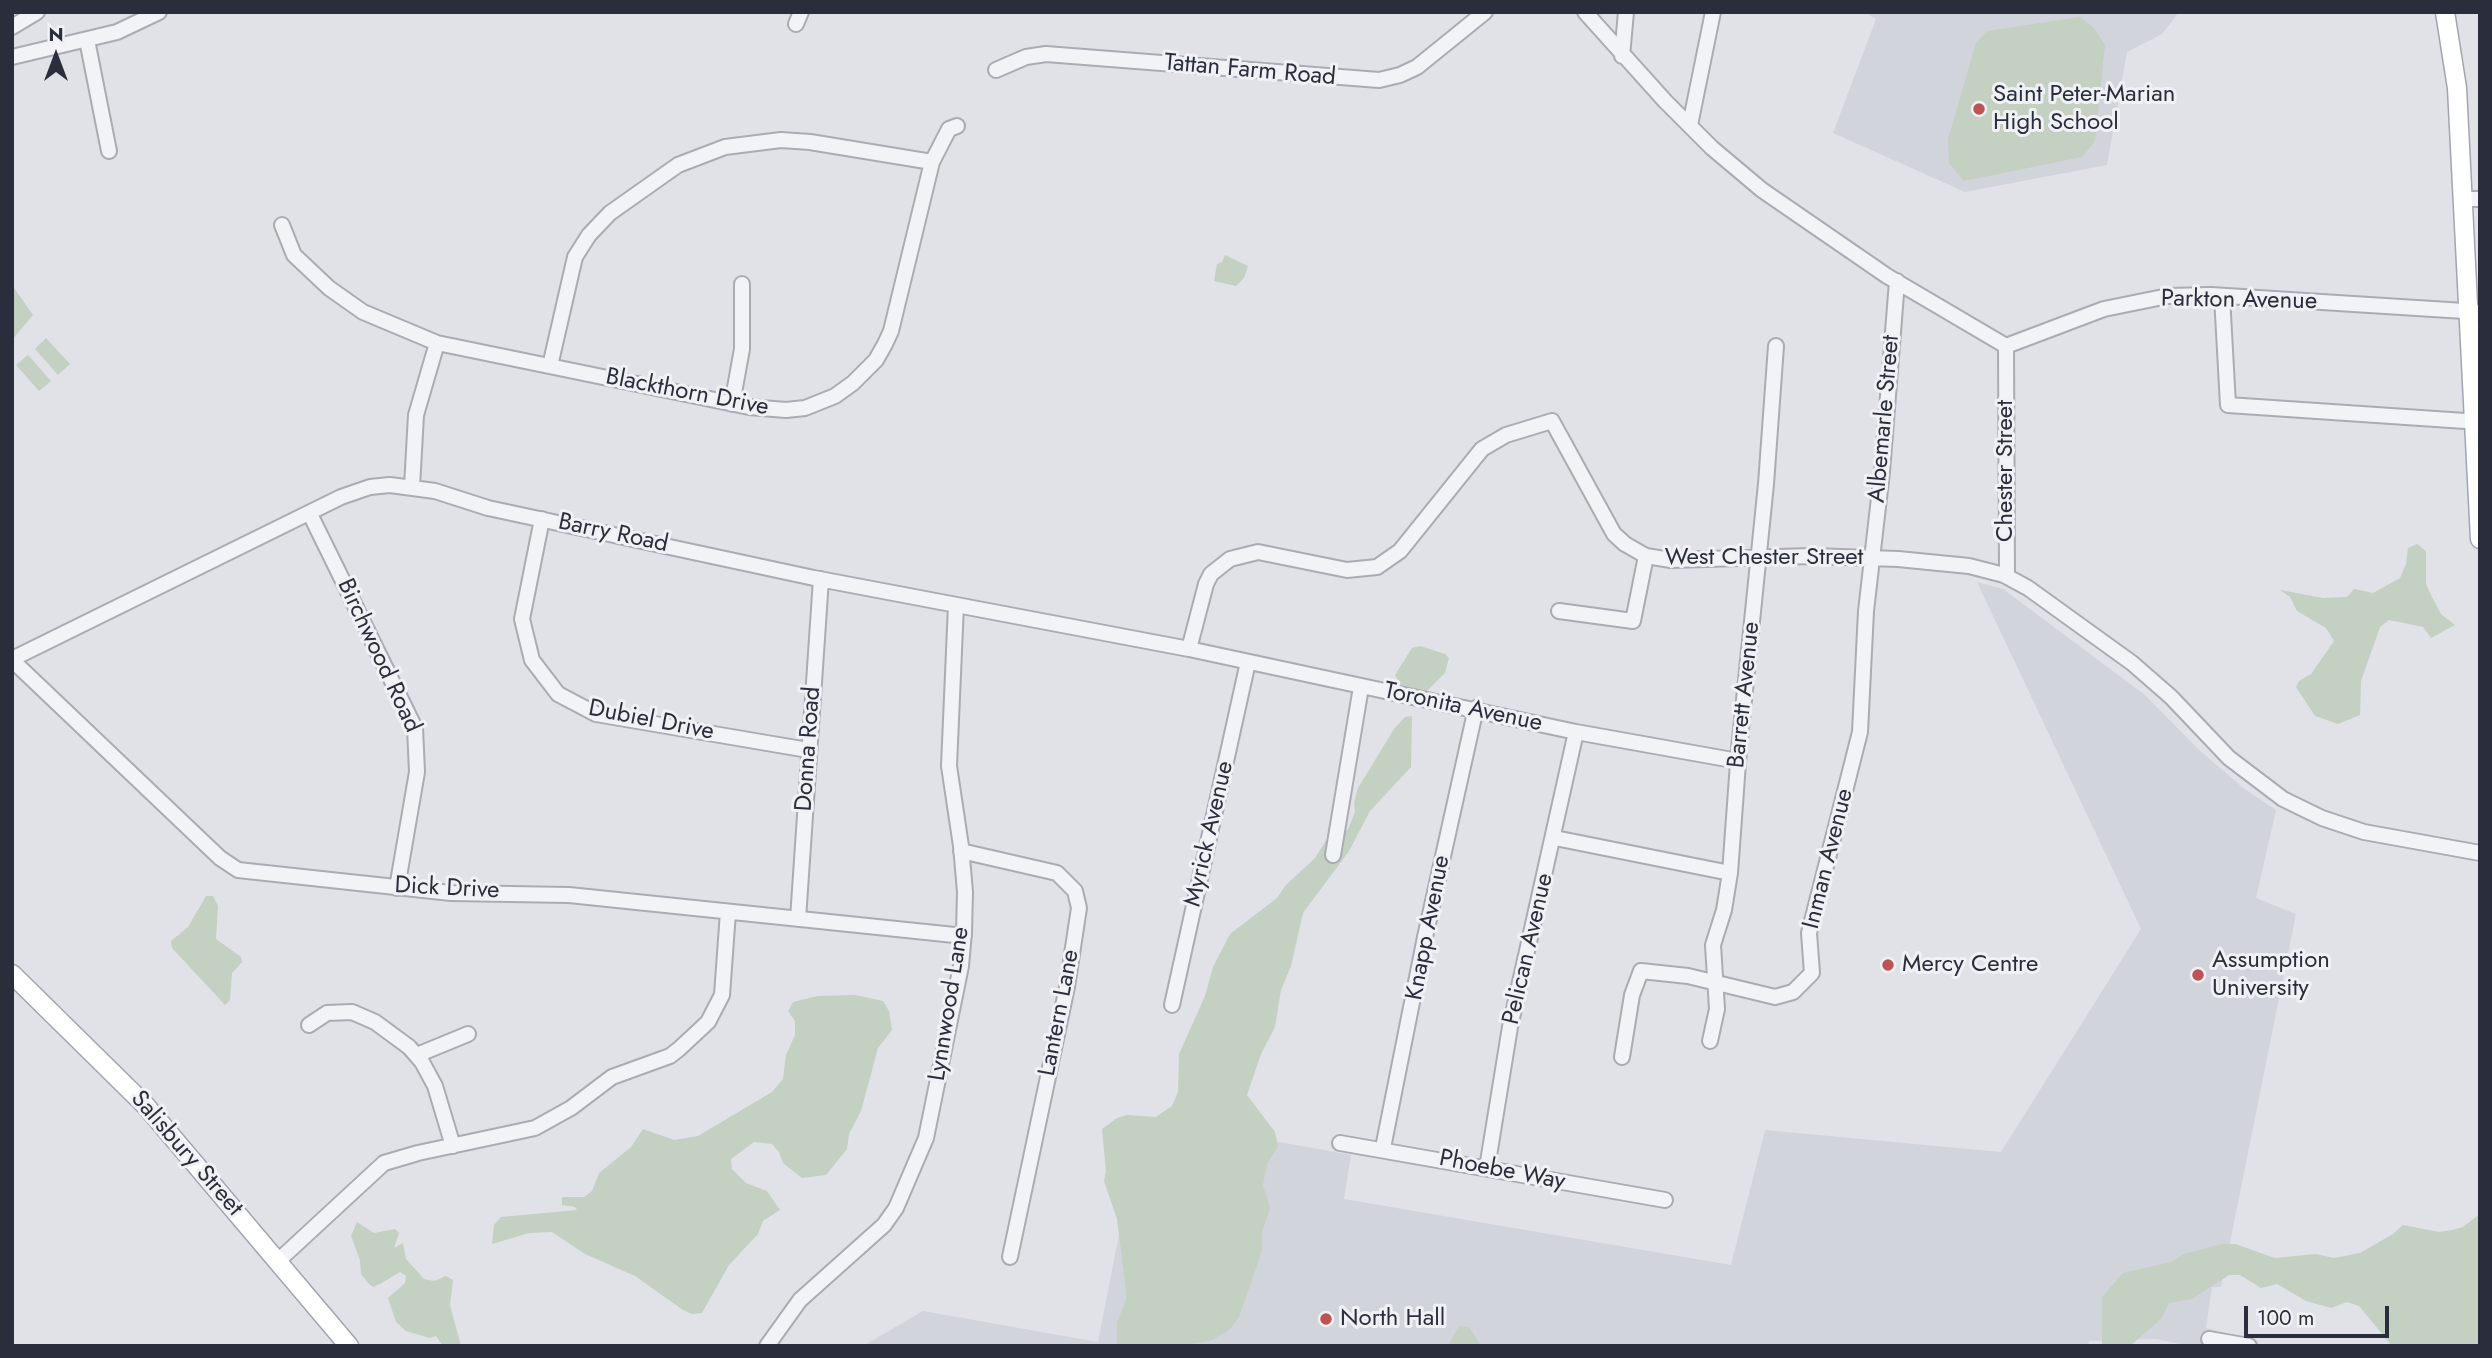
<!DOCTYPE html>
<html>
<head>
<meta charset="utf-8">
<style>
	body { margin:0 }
	#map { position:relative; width:2492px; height:1358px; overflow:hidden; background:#e0e2e7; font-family:Jost,sans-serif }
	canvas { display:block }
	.frame { position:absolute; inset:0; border:14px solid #2a2e3c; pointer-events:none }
	.north { position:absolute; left:21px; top:21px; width:70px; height:70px; -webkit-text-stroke:5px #eff1f5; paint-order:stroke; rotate:0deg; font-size:19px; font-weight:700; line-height:28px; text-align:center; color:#2a2e3c }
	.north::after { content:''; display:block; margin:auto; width:24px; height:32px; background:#2a2e3c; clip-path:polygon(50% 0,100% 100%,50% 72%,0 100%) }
	.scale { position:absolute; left:2244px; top:1306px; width:145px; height:32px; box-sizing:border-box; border:4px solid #2a2e3c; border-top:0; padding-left:9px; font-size:21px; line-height:24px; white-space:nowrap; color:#2a2e3c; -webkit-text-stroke:5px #eff1f5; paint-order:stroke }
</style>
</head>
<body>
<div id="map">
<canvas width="2492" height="1358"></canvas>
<div class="frame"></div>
<div class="north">N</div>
<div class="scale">100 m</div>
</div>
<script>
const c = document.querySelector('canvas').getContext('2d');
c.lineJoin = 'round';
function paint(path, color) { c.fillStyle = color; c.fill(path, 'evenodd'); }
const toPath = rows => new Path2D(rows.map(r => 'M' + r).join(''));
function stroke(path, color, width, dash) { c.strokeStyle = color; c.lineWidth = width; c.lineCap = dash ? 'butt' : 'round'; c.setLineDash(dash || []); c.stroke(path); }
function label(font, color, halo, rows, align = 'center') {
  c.font = font + ' Jost,sans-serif'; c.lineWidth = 6; c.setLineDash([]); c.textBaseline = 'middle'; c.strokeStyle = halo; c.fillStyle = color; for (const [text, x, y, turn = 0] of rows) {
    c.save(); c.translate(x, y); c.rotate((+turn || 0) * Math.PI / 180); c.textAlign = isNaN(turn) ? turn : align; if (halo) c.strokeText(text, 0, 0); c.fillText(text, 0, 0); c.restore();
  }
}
const built = toPath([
	[1864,12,2179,12,2162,34,2127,52,2107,165,1965,192,1833,133,1876,19],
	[1977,582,2003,589,2145,695,2198,749,2242,787,2276,810,2256,898,2296,914,2221,1287,2212,1287,2206,1328,2218,1331,2216,1346,2190,1346,2156,1339,2089,1341,2088,1346,863,1346,923,1311,1098,1342,1142,1117,1351,1155,1344,1199,1731,1265,1765,1130,2001,1152,2141,929]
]);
const green = toPath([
	[2080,17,2094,28,2105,45,2095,141,2082,157,1964,181,1949,163,1948,139,1976,43,1987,31],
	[1225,255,1248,266,1244,278,1236,286,1214,281,1217,264,1222,262],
	[12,285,33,315,12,340],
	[46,338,70,364,58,375,35,349],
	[28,355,51,381,39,391,16,365],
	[2417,544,2426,551,2426,584,2431,595,2441,614,2455,625,2431,638,2423,627,2389,620,2380,627,2361,681,2360,715,2338,724,2315,716,2296,687,2299,681,2311,674,2334,641,2326,628,2297,611,2290,597,2280,590,2323,598,2347,597,2354,589,2373,593,2400,578,2406,564,2408,548],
	[1420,646,1445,654,1449,658,1445,673,1426,692,1402,687,1395,675,1412,648],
	[1412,716,1411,767,1370,811,1349,851,1303,913,1291,966,1281,990,1275,1027,1261,1054,1247,1095,1275,1132,1278,1146,1267,1164,1263,1185,1270,1208,1262,1232,1262,1251,1239,1317,1229,1330,1210,1341,1182,1345,1117,1346,1117,1323,1126,1300,1126,1290,1117,1219,1104,1181,1106,1171,1102,1129,1117,1118,1127,1115,1156,1117,1172,1106,1178,1092,1179,1054,1205,996,1213,967,1230,934,1277,898,1286,885,1315,858,1327,839,1334,838,1348,829,1355,812,1354,802,1358,788,1394,729,1405,717],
	[206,896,213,896,218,906,216,939,241,957,242,962,232,973,230,1000,225,1005,172,948,171,941,188,927],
	[855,995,883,1001,889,1011,892,1030,878,1048,861,1111,849,1134,847,1149,826,1175,802,1178,783,1163,779,1152,772,1144,754,1142,731,1159,732,1169,746,1183,767,1191,780,1210,763,1221,758,1234,729,1265,702,1313,692,1314,683,1310,635,1276,585,1254,552,1232,529,1233,492,1244,494,1225,501,1217,577,1210,575,1207,562,1205,562,1197,584,1197,592,1191,599,1173,631,1147,643,1129,674,1140,698,1136,772,1092,783,1079,786,1055,795,1035,795,1021,788,1011,793,1002,817,996],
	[2480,1214,2480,1346,2392,1346,2359,1306,2347,1302,2331,1308,2306,1301,2277,1284,2261,1288,2240,1275,2229,1275,2192,1299,2169,1303,2162,1318,2131,1345,2102,1345,2102,1297,2123,1273,2171,1262,2184,1254,2221,1244,2235,1244,2275,1258,2316,1254,2334,1258,2360,1253,2393,1234,2403,1225,2439,1232,2452,1230,2463,1227],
	[357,1222,374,1233,395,1229,399,1233,394,1248,403,1243,406,1259,424,1279,434,1281,446,1276,453,1280,450,1305,461,1346,443,1346,436,1336,430,1338,406,1331,396,1322,388,1298,405,1283,406,1276,400,1272,380,1284,373,1287,368,1283,361,1274,360,1260,351,1236],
	[1459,1326,1469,1327,1481,1346,1448,1346]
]);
const minor = toPath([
	[1585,12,1665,101,1712,148,1762,190,1887,276,2006,346],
	[796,24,801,12],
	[12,27,37,12],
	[87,40,109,151],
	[1622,56,1626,12],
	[12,57,117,32,159,12],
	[996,70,1026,57,1046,54,1379,80,1400,75,1417,67,1485,12],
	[1690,125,1713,12],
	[2462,199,2480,199],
	[282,225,294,255,329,288,363,312,437,343,749,407,786,410,805,408,835,396,853,383,876,360,885,344,891,331,932,162,949,129,957,126],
	[2222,296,2228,405,2480,422],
	[2006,346,2104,309,2168,296,2211,295,2480,312],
	[2006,346,2007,576],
	[550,366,575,257,589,235,610,213,678,165,725,147,781,140,810,142,932,162],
	[732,404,742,349,742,284],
	[412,487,416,415,437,343],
	[310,514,415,728,417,772,397,888],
	[542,519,522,619,532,660,558,694,596,714,808,750],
	[1559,611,1633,621,1646,556],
	[1189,649,1576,732,1738,761],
	[12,659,341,497,370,487,390,485,435,491,488,508,814,578,1189,649,1206,584,1211,574,1230,559,1258,552,1347,570,1377,567,1400,551,1482,449,1506,435,1552,421,1614,534,1625,544,1646,556,1671,560,1813,556,1898,559,1969,566,2004,575,2028,588,2132,663,2171,697,2229,758,2283,799,2322,818,2364,832,2480,853],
	[12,660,220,858,238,870,451,893,569,895,964,936],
	[1555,838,1730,873],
	[961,851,1057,873,1075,891,1079,908,1067,987,1010,1257],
	[1333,855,1361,687],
	[798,919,821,579],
	[1172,1005,1248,662],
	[309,1025,327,1013,352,1012,375,1022,409,1047,422,1062,435,1086,453,1146],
	[1710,1041,1717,1009,1713,945,1724,910,1730,873,1739,749,1766,484,1776,346],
	[417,1055,468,1034],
	[1622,1057,1632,995,1641,971,1688,976,1775,997,1793,992,1812,973,1809,933,1860,732,1866,611,1882,472,1897,281],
	[1340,1143,1665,1200],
	[1383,1148,1425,937,1476,708],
	[1487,1168,1510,1027,1576,732],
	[278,1261,384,1163,418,1153,535,1128,571,1108,612,1077,670,1056,679,1049,708,1022,722,995,728,912],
	[2209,1339,2249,1346],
	[767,1346,800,1300,884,1225,896,1208,926,1138,961,966,964,932,965,892,961,846,949,766,956,605]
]);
const major = toPath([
	[2445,12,2457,88,2480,539],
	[12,974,146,1106,349,1346]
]);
const markers = [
	[1979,109,7,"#be5355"],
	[1888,965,7,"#be5355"],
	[2198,975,7,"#be5355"],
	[1326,1319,7,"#be5355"]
];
const streetNames = [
	["Tattan Farm Road",1250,71,5],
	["Parkton Avenue",2239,301,1],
	["Blackthorn Drive",687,393,11],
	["Albemarle Street",1885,419,-85],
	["Chester Street",2006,471,-90],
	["Barry Road",613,534,12],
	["West Chester Street",1764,558],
	["Birchwood Road",378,656,65],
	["Barrett Avenue",1745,695,-84],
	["Toronita Avenue",1463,708,12],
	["Dubiel Drive",651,721,11],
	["Donna Road",809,749,-86],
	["Myrick Avenue",1210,834,-77],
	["Inman Avenue",1829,859,-76],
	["Dick Drive",447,889,3],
	["Knapp Avenue",1429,928,-79],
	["Pelican Avenue",1529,949,-77],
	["Lynnwood Lane",950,1004,-81],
	["Lantern Lane",1060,1013,-79],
	["Salisbury Street",186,1154,49],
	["Phoebe Way",1502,1171,11]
];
const poiNames = [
	["Saint Peter-Marian",1993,95],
	["High School",1993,123],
	["Assumption",2212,961],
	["University",2212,989],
	["Mercy Centre",1902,965],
	["North Hall",1340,1319]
];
paint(built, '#d2d4dc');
paint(green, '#c3d0c2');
stroke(minor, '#a9acb4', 18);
stroke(major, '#a0a5b1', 21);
stroke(minor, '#f2f3f6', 14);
stroke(major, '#fff', 18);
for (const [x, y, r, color] of markers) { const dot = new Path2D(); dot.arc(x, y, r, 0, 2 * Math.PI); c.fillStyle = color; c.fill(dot); stroke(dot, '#eff1f5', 2.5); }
label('24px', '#2a2e3c', '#eff1f5', streetNames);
label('24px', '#2a2e3c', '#eff1f5', poiNames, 'left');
</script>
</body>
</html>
